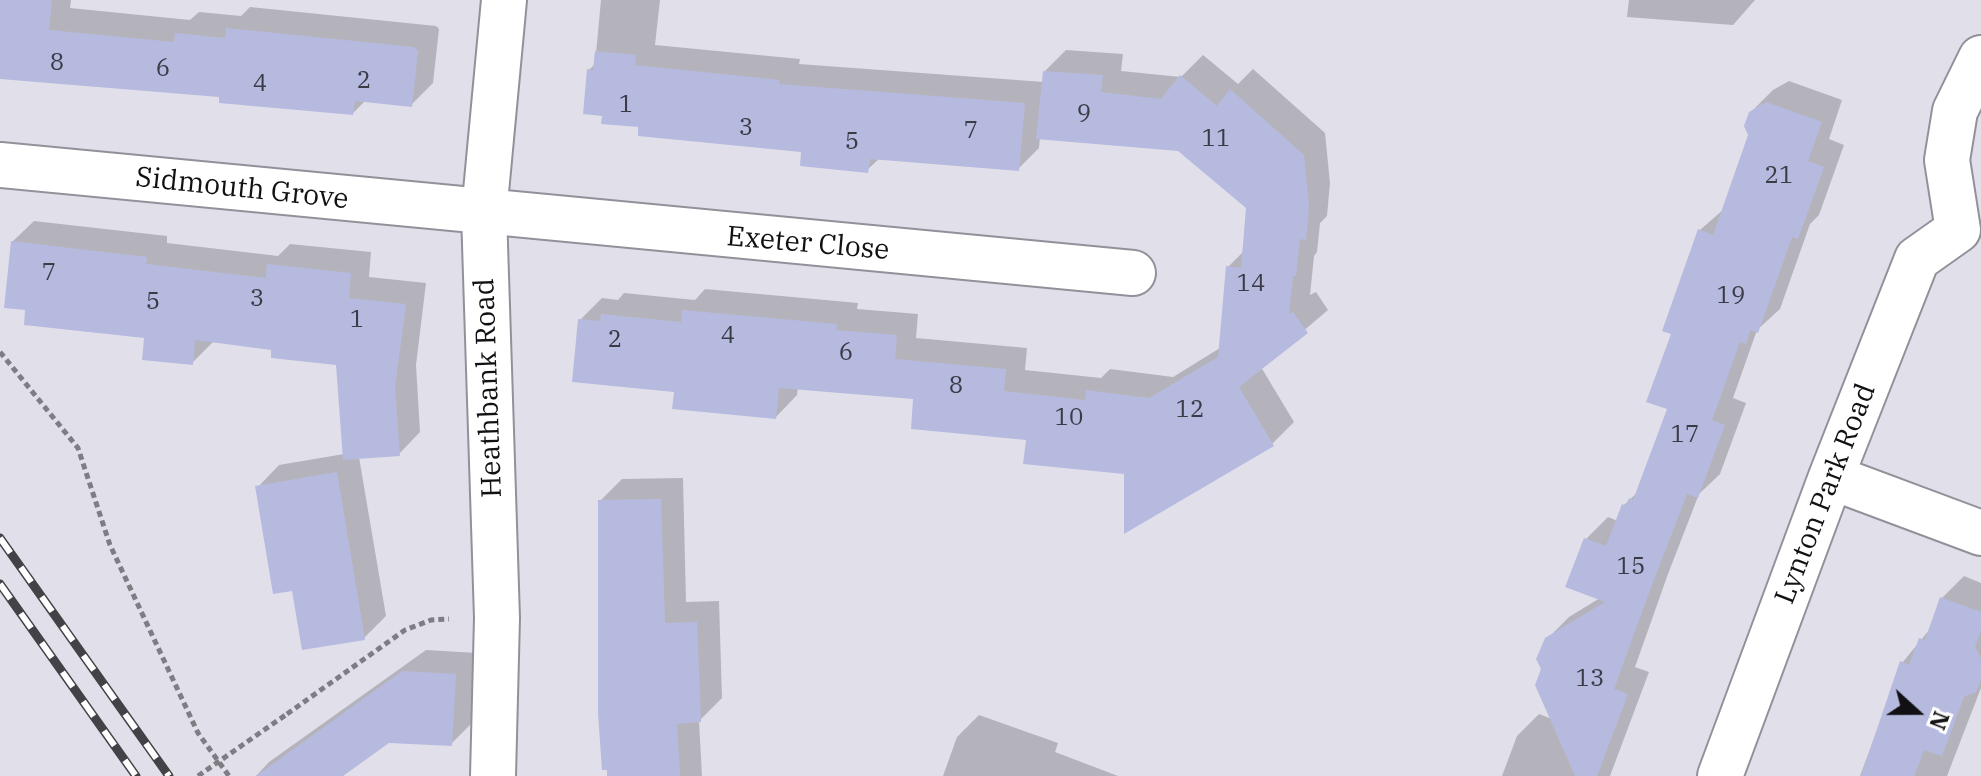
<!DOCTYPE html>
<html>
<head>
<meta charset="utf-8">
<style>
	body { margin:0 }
	#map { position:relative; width:1981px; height:776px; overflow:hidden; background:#e1e0ea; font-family:"IBM Plex Serif",serif }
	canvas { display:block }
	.north { position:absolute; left:1877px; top:672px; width:80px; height:80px; -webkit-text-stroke:6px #fff; paint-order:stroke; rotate:111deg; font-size:22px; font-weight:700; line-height:32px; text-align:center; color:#111114 }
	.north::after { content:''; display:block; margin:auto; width:28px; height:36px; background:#111114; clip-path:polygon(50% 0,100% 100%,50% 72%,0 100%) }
</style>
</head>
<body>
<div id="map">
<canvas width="1981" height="776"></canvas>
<div class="north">N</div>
</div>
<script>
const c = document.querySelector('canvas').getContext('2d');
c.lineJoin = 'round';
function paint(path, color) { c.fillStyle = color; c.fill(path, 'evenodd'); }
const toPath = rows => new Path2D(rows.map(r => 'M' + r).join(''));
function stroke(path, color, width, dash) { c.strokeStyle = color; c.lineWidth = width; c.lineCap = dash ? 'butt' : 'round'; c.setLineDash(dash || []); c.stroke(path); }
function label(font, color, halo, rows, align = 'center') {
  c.font = font + ' "IBM Plex Serif",serif'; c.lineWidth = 7; c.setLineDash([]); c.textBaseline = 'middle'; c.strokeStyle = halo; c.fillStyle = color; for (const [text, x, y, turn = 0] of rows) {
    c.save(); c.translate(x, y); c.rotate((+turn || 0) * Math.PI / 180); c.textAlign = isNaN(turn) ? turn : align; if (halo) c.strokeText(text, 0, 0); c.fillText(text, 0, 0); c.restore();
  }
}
const shadow = toPath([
	[0,0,71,0,70,8,190,20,199,12,241,16,250,7,436,26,439,29,433,83,411,105,365,101,353,113,221,96,0,77],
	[601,0,660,0,655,45,800,59,799,64,1044,82,1045,71,1066,50,1123,54,1121,71,1181,77,1203,55,1238,84,1253,69,1325,133,1330,183,1327,216,1320,223,1317,252,1314,256,1310,295,1316,292,1328,310,1261,367,1294,422,1272,444,1126,472,916,398,798,387,797,395,776,417,676,390,580,320,602,298,618,300,624,293,695,300,705,289,858,303,857,309,918,314,916,338,1027,348,1025,370,1101,378,1110,369,1173,377,1220,348,1228,267,1245,250,1248,207,1179,149,1040,137,1039,148,1018,169,880,158,867,170,803,150,604,114,589,70,595,64],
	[1629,0,1755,0,1733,25,1627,17],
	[1789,81,1842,100,1829,139,1844,145,1819,215,1810,224,1780,309,1757,330,1733,398,1746,403,1720,474,1699,494,1668,574,1635,667,1649,672,1610,776,1502,776,1517,736,1539,714,1552,719,1543,669,1547,639,1569,617,1600,598,1586,539,1608,517,1618,521,1624,505,1639,491,1669,408,1673,333,1700,230,1724,209,1750,135,1750,113,1773,90],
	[34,221,167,236,167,243,278,256,290,244,371,252,369,277,426,283,416,365,420,432,399,454,359,457,386,616,364,638,294,589,258,487,279,465,344,454,338,363,273,348,214,341,192,363,146,337,27,308,12,242],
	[683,478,686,602,719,601,722,698,699,721,702,776,609,776,600,501,622,479],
	[1964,576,1981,583,1981,688,1947,776,1860,776,1902,663,1930,629,1942,598],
	[426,650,477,653,473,722,451,744,389,741,340,776,256,776,269,762],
	[979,715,1058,743,1055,752,1118,776,943,776,957,737]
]);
const building = toPath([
	[0,0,52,0,49,30,174,42,175,33,225,38,226,28,414,47,418,51,412,107,355,101,353,115,219,103,219,97,0,79],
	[595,51,636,55,635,65,780,80,779,84,1025,103,1019,171,870,159,868,173,800,166,801,152,638,136,638,127,601,124,602,116,583,114,587,69,593,70],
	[1043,71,1103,75,1101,92,1161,99,1180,75,1217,106,1230,89,1304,155,1309,206,1306,240,1300,239,1296,276,1293,276,1289,314,1293,312,1308,333,1239,387,1274,446,1124,534,1124,474,1023,464,1026,440,911,429,913,399,779,388,776,419,672,409,674,392,572,382,578,319,600,321,601,314,681,322,682,310,837,324,836,330,897,335,895,359,1006,369,1004,391,1085,400,1086,390,1149,398,1218,357,1226,266,1241,268,1246,208,1178,151,1036,139],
	[1766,102,1822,122,1808,161,1824,167,1798,239,1792,237,1758,333,1750,330,1746,344,1740,342,1712,420,1725,425,1698,498,1687,494,1647,598,1614,689,1628,694,1597,776,1575,776,1535,685,1541,669,1536,659,1545,638,1605,602,1565,587,1584,538,1606,546,1622,504,1626,506,1629,498,1633,500,1667,409,1646,402,1671,334,1662,331,1698,229,1713,235,1748,135,1744,126,1749,112],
	[11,241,147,257,146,264,266,278,267,264,351,273,349,298,406,304,395,387,400,456,343,460,336,365,271,358,271,350,195,340,193,365,142,360,144,338,24,325,25,310,4,308],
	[337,472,365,640,302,650,292,591,273,594,255,486],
	[661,499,665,623,697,622,701,722,677,724,680,776,607,776,607,770,602,770,598,713,598,500],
	[1940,597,1981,612,1981,631,1975,646,1981,659,1981,680,1976,692,1964,697,1942,756,1924,750,1914,776,1861,776,1900,661,1909,665,1919,638,1925,640],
	[402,671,456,674,452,746,389,743,343,776,256,776]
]);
const path = toPath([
	[0,352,78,448,110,545,198,733,229,776],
	[287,714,405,630,431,620,449,619]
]);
const minor = toPath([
	[0,165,1133,273],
	[1831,477,1981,533],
	[493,776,497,618,484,213,504,0],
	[1720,776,1831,477,1917,259,1958,230,1947,160,1955,111,1981,58]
]);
const rail = toPath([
	[0,538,169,776],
	[0,584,136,776]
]);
const pathBridge = toPath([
	[198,776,287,714]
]);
const numberNames = [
	["8",57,63],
	["6",163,69],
	["2",364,81],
	["4",260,84],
	["1",626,105],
	["9",1084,114],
	["3",746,128],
	["7",971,131],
	["11",1216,139],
	["5",852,142],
	["21",1779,176],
	["7",49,273],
	["14",1251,284],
	["19",1731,296],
	["3",257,299],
	["5",153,302],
	["1",357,320],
	["4",728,336],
	["2",615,340],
	["6",846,353],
	["8",956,386],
	["12",1190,410],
	["10",1069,418],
	["17",1685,435],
	["15",1631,567],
	["13",1590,679]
];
const streetNames = [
	["Sidmouth Grove",242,189,6],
	["Exeter Close",808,244,5],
	["Heathbank Road",489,388,-92],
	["Lynton Park Road",1826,494,-69]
];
paint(shadow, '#0003');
paint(building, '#b6badf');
stroke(minor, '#92919a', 48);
stroke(path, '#7d7d83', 5, [6, 4]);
stroke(minor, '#fff', 44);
stroke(rail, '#424247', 9);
stroke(rail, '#fff', 6, [18]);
stroke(pathBridge, '#7d7d83', 5, [6, 4]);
label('24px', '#3a3b47', null, numberNames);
label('28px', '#111114', '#fff', streetNames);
</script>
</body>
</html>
